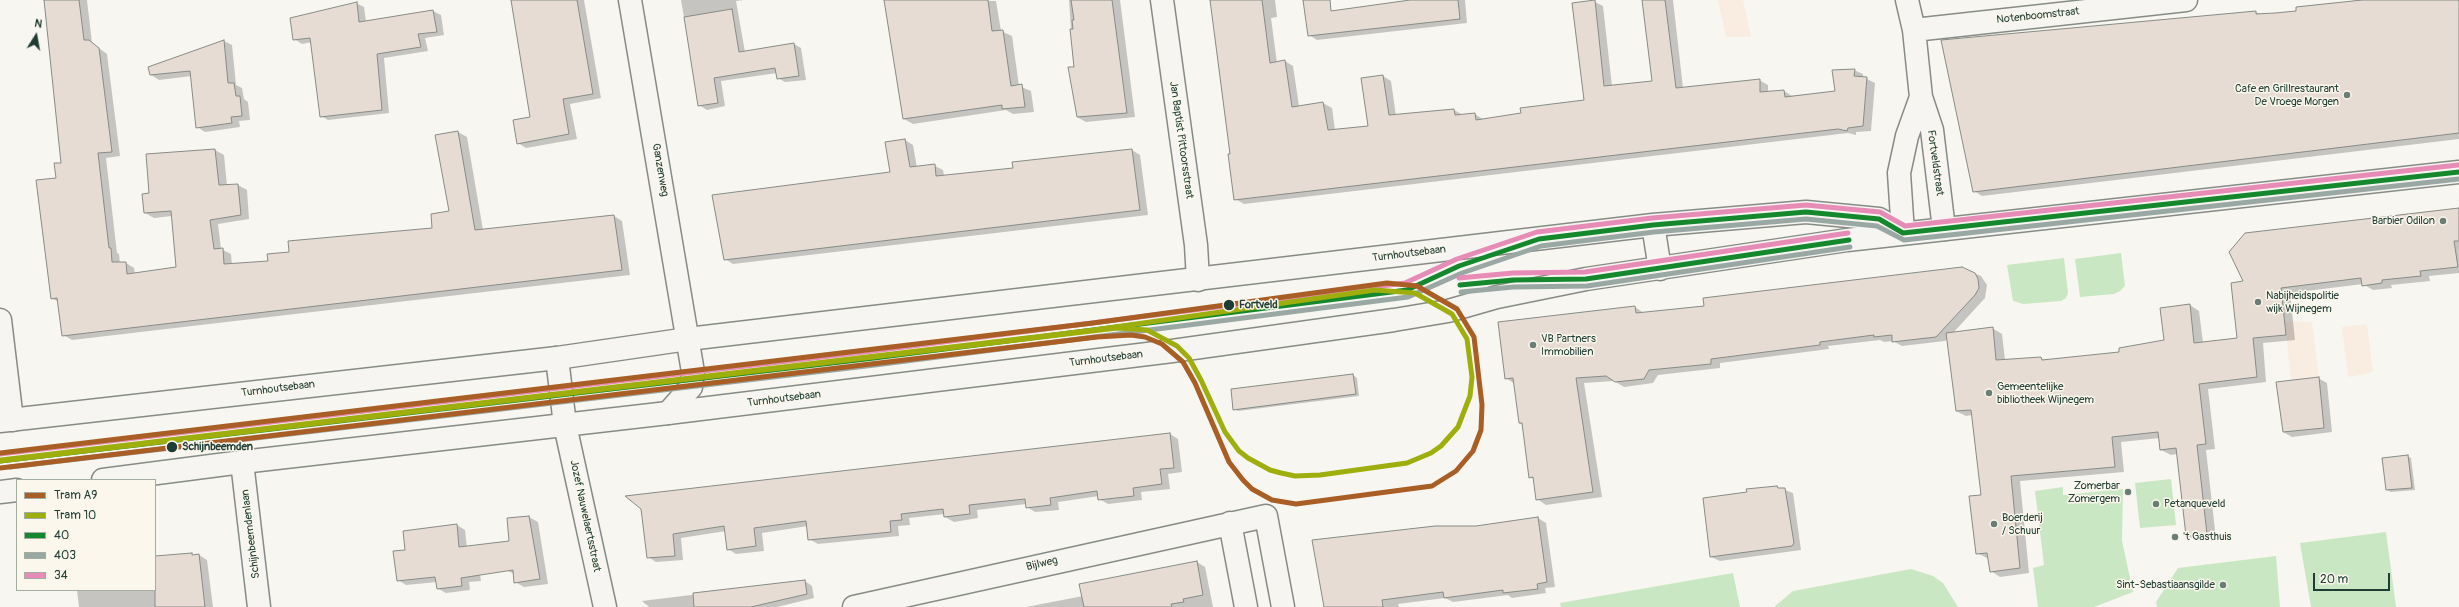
<!DOCTYPE html>
<html>
<head>
<meta charset="utf-8">
<style>
	body { margin:0 }
	#map { position:relative; width:2459px; height:607px; overflow:hidden; background:#f8f6f0; font-family:Pangolin,sans-serif }
	canvas { display:block }
	.legend { position:absolute; left:16px; top:479px; width:140px; height:112px; box-sizing:border-box; background:#fbf7ec; border:1px solid #a3ada2; margin:0; padding:5px 7px; list-style:none; font-size:12px; color:#1f3d34 }
	.legend li { display:flex; align-items:center; gap:8px; height:20px }
	.legend b { width:20px; border:1px solid #a3ada2 }
	.north { position:absolute; left:16px; top:16px; width:40px; height:40px; -webkit-text-stroke:3px #fbf7ec; paint-order:stroke; rotate:11deg; font-size:11px; font-weight:700; line-height:16px; text-align:center; color:#1f3d34 }
	.north::after { content:''; display:block; margin:auto; width:14px; height:18px; background:#1f3d34; clip-path:polygon(50% 0,100% 100%,50% 72%,0 100%) }
	.scale { position:absolute; left:2313px; top:573px; width:77px; height:18px; box-sizing:border-box; border:2px solid #1f3d34; border-top:0; padding-left:5px; font-size:12px; line-height:14px; white-space:nowrap; color:#1f3d34; -webkit-text-stroke:3px #fbf7ec; paint-order:stroke }
</style>
</head>
<body>
<div id="map">
<canvas width="2459" height="607"></canvas>
<ul class="legend">
<li><b style="height:5px;background:#a85e24"></b>Tram A9</li>
<li><b style="height:5px;background:#9eae0d"></b>Tram 10</li>
<li><b style="height:5px;background:#15882e"></b>40</li>
<li><b style="height:5px;background:#9aa8a4"></b>403</li>
<li><b style="height:5px;background:#e68cb6"></b>34</li>
</ul>
<div class="north">N</div>
<div class="scale">20 m</div>
</div>
<script>
const c = document.querySelector('canvas').getContext('2d');
c.lineJoin = 'round';
function paint(path, color) { c.fillStyle = color; c.fill(path, 'evenodd'); }
const toPath = rows => new Path2D(rows.map(r => 'M' + r).join(''));
function stroke(path, color, width, dash) { c.strokeStyle = color; c.lineWidth = width; c.lineCap = dash ? 'butt' : 'round'; c.setLineDash(dash || []); c.stroke(path); }
function label(font, color, halo, rows, align = 'center') {
  c.font = font + ' Pangolin,sans-serif'; c.lineWidth = 3; c.setLineDash([]); c.textBaseline = 'middle'; c.strokeStyle = halo; c.fillStyle = color; for (const [text, x, y, turn = 0] of rows) {
    c.save(); c.translate(x, y); c.rotate((+turn || 0) * Math.PI / 180); c.textAlign = isNaN(turn) ? turn : align; if (halo) c.strokeText(text, 0, 0); c.fillText(text, 0, 0); c.restore();
  }
}
const built = toPath([
	[1718,0,1743,0,1751,37,1726,37],
	[2285,321,2312,322,2319,377,2291,380],
	[2367,324,2373,371,2367,374,2348,377,2342,327]
]);
const green = toPath([
	[2121,253,2125,286,2120,291,2114,294,2080,297,2075,259],
	[2064,258,2068,293,2066,298,2061,301,2023,304,2013,301,2007,265],
	[2171,479,2176,525,2140,528,2135,483],
	[2063,487,2063,495,2123,489,2122,541,2133,592,2094,607,2038,607,2033,568,2044,565,2035,491],
	[2386,532,2396,607,2311,607,2300,543],
	[2276,556,2280,607,2157,607,2156,602,2178,568],
	[1911,569,1933,576,1943,583,1958,607,1774,607,1793,591],
	[1733,573,1740,607,1561,607,1560,603]
]);
const shadow = toPath([
	[43,0,87,0,92,43,107,54,120,156,106,158,117,253,119,254,120,263,126,263,134,268,135,274,177,267,172,216,154,218,145,213,150,194,147,155,215,150,224,155,227,186,238,185,247,190,249,219,218,224,221,249,231,254,232,265,269,262,290,253,433,228,450,212,458,132,467,137,483,230,614,216,622,221,630,275,72,340,63,335,59,302,51,298,57,179,63,164,45,1],
	[512,0,584,0,601,98,570,104,577,139,526,148,518,143,531,118],
	[681,0,744,0,736,1,745,52,794,44,801,48,806,80,785,82,778,78,777,73,721,81,725,106,707,110,699,105],
	[885,0,996,1,1001,31,1012,36,1019,86,1031,91,1034,112,1013,114,1006,110,913,124,904,119],
	[1069,0,1120,0,1135,117,1086,122,1077,117],
	[1211,0,1275,0,1277,17,1271,18,1277,63,1285,61,1293,66,1299,106,1323,103,1332,108,1335,130,1369,127,1383,76,1391,81,1396,116,1454,110,1463,115,1475,114,1484,120,1585,101,1595,2,1603,6,1612,86,1653,82,1643,0,1673,0,1683,88,1759,80,1768,85,1768,93,1784,91,1792,96,1836,92,1854,70,1863,74,1863,77,1875,83,1871,131,1856,132,1856,135,1848,133,1244,204,1235,199,1231,154],
	[1418,0,1465,0,1467,23,1317,40,1309,35],
	[2368,0,2459,0,2459,139,1982,196,1974,191,2256,12,2261,15,2297,12],
	[356,3,364,7,366,22,433,11,441,15,444,35,425,38,428,51,384,58,389,113,328,120,321,116,312,42,302,44,294,39],
	[224,41,232,45,236,85,242,88,244,99,248,102,250,120,239,121,240,127,205,132,197,127,192,76,159,80,151,75],
	[905,140,913,145,917,168,935,166,943,170,944,176,1014,169,1013,163,1132,150,1140,155,1148,215,733,264,725,259,891,172,886,142],
	[2459,209,2459,273,2429,276,2430,281,2391,285,2392,288,2373,290,2363,284,2290,293,2295,340,2263,343,2266,382,2208,389,2215,449,2206,450,2216,539,2196,541,2187,535,2177,454,2171,455,2161,450,2160,438,2121,442,2124,472,2020,481,2029,573,2000,577,1991,571,1989,559,1977,553,1982,496,1972,415,1966,416,1956,411,1948,338,1945,341,1902,346,1893,341,1884,342,1880,340,1828,346,1829,349,1720,363,1720,368,1658,375,1653,383,1624,387,1614,381,1584,383,1602,497,1546,505,1537,499,1534,479,1530,477,1523,425,1519,423,1515,384,1506,378,1635,307,1644,313,1705,306,1962,268,1981,276,1987,285,1985,298,1953,333,1992,328,2002,334,2005,360,2041,358,2046,361,2120,352,2165,341,2190,305,2199,311,2203,343,2239,339,2245,282],
	[1353,375,1357,378,1359,396,1238,411,1234,409],
	[2318,378,2327,383,2332,432,2292,437,2283,432],
	[1170,434,1178,439,1182,472,1168,474,1170,489,1141,492,1142,500,1108,504,1099,499,1099,496,1058,502,1059,510,1035,512,1027,507,1026,504,977,510,978,518,954,522,945,517,945,514,909,518,910,525,898,526,899,536,818,544,809,539,808,526,762,533,764,551,736,554,728,549,726,531,681,538,683,560,656,562,648,557,642,508],
	[2407,456,2411,458,2415,490,2391,492,2387,490],
	[1777,487,1793,493,1801,550,1720,561,1711,557,1748,493],
	[529,517,538,522,548,584,524,587,515,582,514,574,508,571,510,542,508,519],
	[1538,518,1546,523,1555,587,1545,588,1546,593,1512,598,1508,595,1453,602,1445,598,1398,604,1399,607,1326,607,1476,527],
	[457,525,465,530,467,548,477,552,481,581,469,582,470,590,446,593,437,588,437,582,406,585,398,580,406,550],
	[199,555,207,560,213,607,79,607,77,590,155,590,155,560],
	[1197,562,1205,567,1213,607,1026,607,1083,596],
	[805,581,812,586,814,598,777,607,649,607,642,601]
]);
const building = toPath([
	[44,0,79,0,84,40,89,40,99,48,112,152,98,153,109,248,111,248,112,262,126,262,127,274,176,267,171,211,144,213,142,194,149,193,146,154,215,149,219,185,238,184,241,215,210,220,214,249,223,248,224,264,268,261,267,254,289,252,288,241,432,228,431,214,449,211,435,135,458,131,475,230,614,215,622,270,62,336,57,298,51,299,36,180,56,178,54,163,61,163,44,0],
	[511,0,577,0,593,94,563,99,569,134,517,144,513,120,530,117,511,0],
	[884,0,988,0,992,31,1003,30,1011,86,1022,84,1025,107,1002,109,1002,105,903,119,884,0],
	[1071,0,1112,0,1127,113,1077,117,1068,67,1074,67,1070,29,1073,29,1072,20,1074,20,1071,0],
	[1210,0,1262,0,1270,63,1285,60,1292,107,1323,102,1328,130,1368,126,1361,78,1383,75,1389,115,1454,109,1455,115,1475,113,1476,120,1521,113,1520,108,1584,100,1572,3,1595,0,1604,86,1652,81,1642,0,1665,0,1676,88,1760,79,1760,92,1784,90,1785,97,1835,91,1832,70,1855,69,1854,76,1867,77,1863,126,1848,128,1847,131,1838,129,1234,200,1228,154,1230,154,1210,0],
	[1303,0,1330,0,1331,11,1410,0,1458,0,1460,19,1308,36,1303,0],
	[2362,0,2459,0,2459,133,1973,192,1941,40,2256,11,2256,14,2275,13,2296,11,2296,7,2362,0],
	[357,2,359,22,433,10,437,32,418,34,421,47,377,54,382,110,320,117,310,38,293,40,290,18,357,2],
	[732,9,739,52,794,43,799,76,777,79,775,68,714,78,718,103,698,106,684,17,732,9],
	[224,40,228,83,234,83,236,96,240,96,242,116,231,117,232,123,196,128,190,71,150,75,148,67,224,40],
	[905,139,910,167,935,164,936,176,1013,168,1012,162,1132,149,1140,210,724,260,712,195,890,172,885,142,905,139],
	[2459,208,2459,241,2454,241,2458,267,2420,271,2421,276,2382,280,2382,283,2362,286,2361,278,2281,288,2286,335,2253,338,2257,377,2199,384,2206,444,2197,445,2207,534,2186,536,2176,448,2160,450,2158,432,2112,437,2115,467,2011,476,2020,568,1990,572,1987,553,1976,554,1969,496,1981,495,1971,410,1956,411,1946,333,1993,327,1996,360,2041,357,2042,360,2119,352,2119,348,2164,340,2160,308,2190,304,2194,343,2237,338,2231,283,2243,281,2229,252,2245,233,2459,208],
	[1962,267,1975,273,1978,279,1979,288,1975,295,1936,337,1892,342,1892,335,1874,337,1874,335,1820,342,1820,345,1711,359,1711,364,1649,370,1644,379,1615,382,1606,376,1576,378,1593,492,1536,500,1533,477,1529,478,1522,423,1519,423,1513,378,1505,379,1498,322,1635,306,1636,313,1704,306,1703,298,1962,267],
	[1353,374,1356,394,1233,410,1231,389,1353,374],
	[2319,377,2324,428,2283,432,2276,382,2319,377],
	[1170,433,1174,468,1160,469,1162,484,1133,488,1134,496,1098,500,1097,491,1050,498,1051,505,1026,508,1025,499,969,505,970,514,944,517,943,509,901,514,902,520,890,521,891,532,808,540,806,521,754,528,756,546,727,550,724,526,673,534,675,556,647,558,641,509,625,496,1170,433],
	[2408,455,2412,488,2386,490,2382,458,2408,455],
	[1777,486,1778,488,1785,488,1794,543,1792,546,1710,557,1703,498,1747,492,1746,489,1777,486],
	[529,516,540,579,514,583,513,570,461,578,462,586,437,589,435,577,397,581,393,551,405,550,403,531,457,524,459,547,509,541,507,518,529,516],
	[1538,517,1547,582,1537,584,1538,589,1503,593,1503,590,1444,598,1443,592,1382,600,1383,607,1324,607,1312,540,1435,526,1476,526,1538,517],
	[192,553,192,555,199,554,205,607,155,607,155,556,192,553],
	[1197,561,1203,595,1183,599,1184,602,1171,604,1172,607,1084,607,1079,584,1197,561],
	[805,580,807,594,751,607,694,607,693,593,805,580]
]);
const minor = toPath([
	[630,0,693,372,691,387,668,413],
	[1162,0,1196,245,1198,280],
	[1907,0,1914,30,1921,97,1932,130,1944,229],
	[1914,30,2186,0],
	[1903,233,1899,173,1907,136,1921,97],
	[0,320,12,420],
	[557,358,565,425,605,607],
	[242,462,259,607],
	[1230,523,1246,607],
	[854,607,1266,516,1283,607]
]);
const secondary = toPath([
	[1653,225,1660,269],
	[0,421,557,358,688,339,1653,225,1806,212,1879,219,1903,233],
	[103,480,242,462,668,413,1172,351,1394,320,1448,311,1497,297,1586,279,1847,240,2459,172],
	[0,492,17,490]
]);
const bus1 = toPath([
	[1460,285,1513,280,1586,279,1849,240],
	[0,461,874,358,1407,290,1459,266,1539,239,1653,225,1806,212,1879,219,1903,233,2459,172]
]);
const bus2 = toPath([
	[1461,292,1513,287,1587,286,1850,247],
	[10,467,875,365,1408,297,1462,273,1541,246,1654,232,1806,219,1877,226,1904,240,2459,179]
]);
const bus3 = toPath([
	[1459,278,1513,273,1585,272,1848,233],
	[0,454,873,351,1405,283,1457,259,1537,232,1652,218,1806,205,1880,212,1905,226,2458,165]
]);
const tram1 = toPath([
	[0,453,1093,323,1387,283,1417,286,1457,309,1474,337,1482,405,1481,430,1473,451,1456,471,1432,486,1296,504,1272,500,1252,489,1243,480,1229,462,1195,383,1183,362,1162,344,1145,337,1131,335,1097,337,0,468]
]);
const tram2 = toPath([
	[0,461,1117,328,1147,330,1177,346,1189,358,1201,380,1225,432,1239,451,1248,458,1270,470,1281,473,1295,476,1320,475,1407,463,1431,453,1441,446,1458,427,1470,396,1472,377,1467,339,1452,314,1415,293,1375,290,1094,330,1,460]
]);
const markers = [
	[2347,95,4,"#6b7e76"],
	[2443,221,4,"#6b7e76"],
	[2258,302,4,"#6b7e76"],
	[1229,305,6,"#1f3d34"],
	[1533,345,4,"#6b7e76"],
	[1989,393,4,"#6b7e76"],
	[172,447,6,"#1f3d34"],
	[2128,492,4,"#6b7e76"],
	[2156,504,4,"#6b7e76"],
	[1994,524,4,"#6b7e76"],
	[2175,537,4,"#6b7e76"],
	[2223,585,4,"#6b7e76"]
];
const streetNames = [
	["Notenboomstraat",2038,16,-6],
	["Jan Baptist Pittoorsstraat",1181,140,82],
	["Fortveldstraat",1935,163,82],
	["Ganzenweg",660,170,80],
	["Turnhoutsebaan",1409,254,-7],
	["Turnhoutsebaan",1106,359,-7],
	["Turnhoutsebaan",278,389,-7],
	["Turnhoutsebaan",784,399,-7],
	["Jozef Nauwelaertsstraat",585,516,78],
	["Schijnbeemdenlaan",251,534,-97],
	["Bijlweg",1042,564,-13]
];
const poiNames = [
	["Cafe en Grillrestaurant",2339,89,"right"],
	["De Vroege Morgen",2339,102,"right"],
	["Barbier Odilon",2435,221,"right"],
	["Nabijheidspolitie",2266,296],
	["wijk Wijnegem",2266,309],
	["VB Partners",1541,339],
	["Immobiliën",1541,352],
	["Gemeentelijke",1997,387],
	["bibliotheek Wijnegem",1997,400],
	["Zomerbar",2120,486,"right"],
	["Zomergem",2120,499,"right"],
	["Petanqueveld",2164,504],
	["Boerderij",2002,518],
	["/ Schuur",2002,531],
	["'t Gasthuis",2183,537],
	["Sint-Sebastiaansgilde",2215,585,"right"]
];
const stopNames = [
	["Fortveld",1239,305],
	["Schijnbeemden",182,447]
];
paint(built, '#f9ede2');
paint(green, '#c9e7c3');
paint(shadow, '#0003');
paint(building, '#e7dcd4');
stroke(building, '#868b86', 1);
stroke(minor, '#868b86', 25);
stroke(secondary, '#868b86', 25);
stroke(minor, '#f6f5f1', 22);
stroke(secondary, '#f6f5f1', 22);
stroke(bus1, '#15882e', 5);
stroke(bus2, '#9aa8a4', 5);
stroke(bus3, '#e68cb6', 5);
stroke(tram1, '#a85e24', 5);
stroke(tram2, '#9eae0d', 5);
for (const [x, y, r, color] of markers) { const dot = new Path2D(); dot.arc(x, y, r, 0, 2 * Math.PI); c.fillStyle = color; c.fill(dot); stroke(dot, '#fbf7ec', 1.5); }
label('11px', '#1f3d34', '#fbf7ec', streetNames);
label('11px', '#1f3d34', '#fbf7ec', poiNames, 'left');
label('bold 11px', '#1f3d34', '#fbf7ec', stopNames, 'left');
</script>
</body>
</html>
